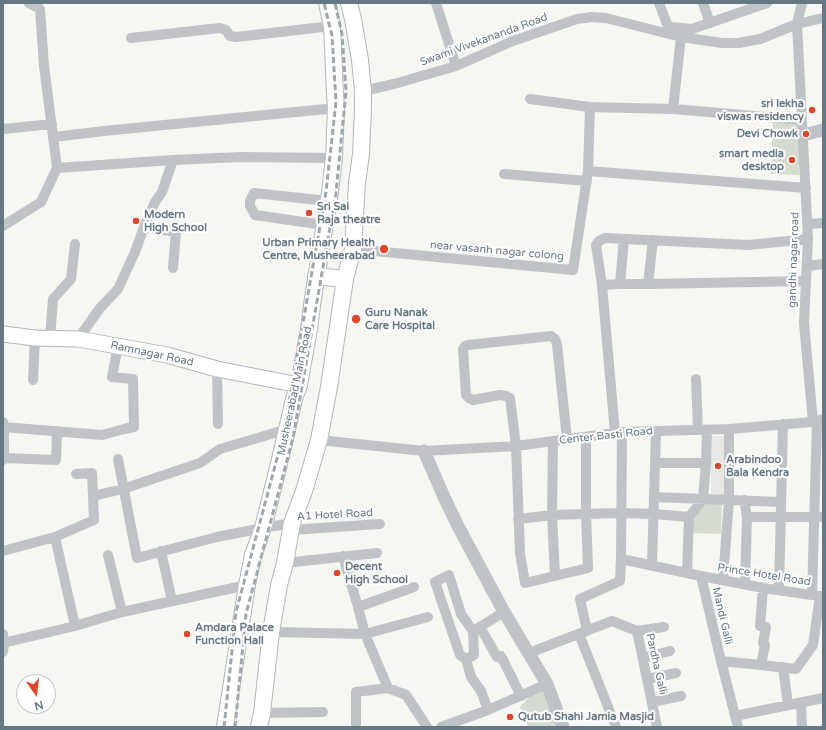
<!DOCTYPE html>
<html>
<head>
<meta charset="utf-8">
<style>
	body { margin:0 }
	#map { position:relative; width:826px; height:730px; overflow:hidden; background:#f6f6f3; font-family:"Varela Round",sans-serif }
	canvas { display:block }
	.frame { position:absolute; inset:0; border:4px solid #667883; pointer-events:none }
	.north { position:absolute; left:16px; top:674px; width:40px; height:40px; box-sizing:border-box; background:#fff; border:1px solid #c2c9cd; border-radius:50%; rotate:166deg; font-size:11px; font-weight:700; line-height:16px; text-align:center; color:#667883 }
	.north::after { content:''; display:block; margin:auto; width:14px; height:18px; background:#dd472c; clip-path:polygon(50% 0,100% 100%,50% 72%,0 100%) }
</style>
</head>
<body>
<div id="map">
<canvas width="826" height="730"></canvas>
<div class="frame"></div>
<div class="north">N</div>
</div>
<script>
const c = document.querySelector('canvas').getContext('2d');
c.lineJoin = 'round';
function paint(path, color) { c.fillStyle = color; c.fill(path, 'evenodd'); }
const toPath = rows => new Path2D(rows.map(r => 'M' + r).join(''));
function stroke(path, color, width, dash) { c.strokeStyle = color; c.lineWidth = width; c.lineCap = dash ? 'butt' : 'round'; c.setLineDash(dash || []); c.stroke(path); }
function label(font, color, halo, rows, align = 'center') {
  c.font = font + ' "Varela Round",sans-serif'; c.lineWidth = 4; c.setLineDash([]); c.textBaseline = 'middle'; c.strokeStyle = halo; c.fillStyle = color; for (const [text, x, y, turn = 0] of rows) {
    c.save(); c.translate(x, y); c.rotate((+turn || 0) * Math.PI / 180); c.textAlign = isNaN(turn) ? turn : align; if (halo) c.strokeText(text, 0, 0); c.fillText(text, 0, 0); c.restore();
  }
}
const built = toPath([
	[711,436,726,436,726,496,711,496]
]);
const green = toPath([
	[773,121,801,122,799,175,771,174],
	[704,502,722,503,721,534,692,533,694,515],
	[543,691,559,727,528,727,520,707,530,696]
]);
const minor = toPath([
	[29,3,40,9,44,66,57,168,173,160,241,157,334,158],
	[436,3,456,66],
	[659,3,667,24,670,27,692,29,767,3],
	[703,3,710,23],
	[802,3,797,24,808,239,804,323,813,422],
	[131,38,220,28,226,30,230,36,236,37,332,26],
	[363,91,394,84,456,66,513,41,577,19,592,17,606,18,681,37,722,43,739,43,760,39,797,24,823,18],
	[530,99,590,107,673,109,802,120],
	[673,109,681,37],
	[3,129,52,124],
	[54,137,104,131,336,108],
	[588,171,806,188],
	[504,174,587,181],
	[808,224,823,223],
	[324,225,255,215,250,206,250,201,254,193,328,201],
	[3,226,41,202,57,168],
	[144,227,176,232,173,268],
	[353,249,573,270,588,171,590,107],
	[807,266,823,264],
	[620,284,624,239],
	[648,284,653,240],
	[602,285,620,284,648,284,805,281],
	[50,338,53,299,71,279,75,244],
	[78,339,100,308,118,289,135,252,144,227,155,202,162,192,173,160],
	[217,369,218,424],
	[696,379,698,430],
	[33,380,35,338],
	[3,422,4,426,4,458,3,460],
	[3,427,102,435,124,429,134,427,133,379,112,377,118,346],
	[615,433,602,285,596,245,599,241,605,238,748,245,808,239],
	[567,439,557,344,555,339,551,336,468,345,465,346,463,349,466,395,469,398,473,400,500,395,506,396,510,398,516,446,520,553,525,583,588,568,586,514,586,437],
	[319,440,424,451,516,446,622,432,729,429,813,422,823,419],
	[553,441,552,515,555,576],
	[4,458,56,460,57,431],
	[118,459,137,558,217,537,263,528,292,523],
	[655,463,706,463],
	[76,474,92,473,93,496],
	[654,497,781,502],
	[744,500,747,517,745,584],
	[747,517,823,517],
	[518,519,552,515,620,513,654,514,689,517],
	[291,530,380,524],
	[55,537,75,626],
	[3,551,55,537,94,520,93,496,123,489,200,463,220,449,288,429],
	[161,551,172,601],
	[108,555,122,612],
	[343,556,358,607,365,634,388,688,406,695,427,727],
	[621,559,701,576,721,661,738,727],
	[285,563,377,553],
	[652,565,656,431],
	[687,573,689,517,703,499,706,463,707,430],
	[701,576,763,588,819,596],
	[723,580,729,500,729,429],
	[779,590,783,424],
	[812,595,817,421],
	[358,607,414,587],
	[480,627,497,657,501,656,521,696],
	[475,630,504,612],
	[587,631,580,599,620,581,621,559,622,432],
	[637,631,664,627],
	[271,632,365,634,428,617],
	[3,634,4,643,3,652],
	[579,634,616,727],
	[3,643,75,626,122,612,247,585],
	[529,653,612,621,637,631,657,727],
	[643,658,670,651],
	[466,659,460,655,435,582,449,575,461,614,473,631,474,655,466,659,471,677,481,691,488,710],
	[721,661,761,665,796,669,813,645,820,596],
	[761,665,765,645,763,643,766,627,760,626,763,588],
	[783,667,788,705],
	[647,679,676,673],
	[652,702,681,696],
	[801,703,802,727],
	[262,713,323,712],
	[735,716,823,698],
	[356,727,356,692,388,688],
	[441,727,488,710,547,684]
]);
const tertiary = toPath([
	[803,135,823,130],
	[424,451,444,497,458,526,504,612,547,684,563,727]
]);
const secondary = toPath([
	[3,334,35,338,78,339,106,344,167,355,217,369,299,385]
]);
const primary = toPath([
	[316,276,345,279],
	[225,727,247,585,253,555,263,528,278,468,294,399,299,385,309,329,313,298,330,192,334,158,336,108,335,93,332,26,327,3],
	[259,727,262,713,271,632,279,585,285,563,292,523,304,491,319,440,329,387,345,279,353,249,357,183,361,154,363,109,363,91,360,60,353,19,349,3]
]);
const rail = toPath([
	[224,727,236,612,283,436,326,192,336,102,332,36,324,3],
	[235,727,246,614,293,438,336,193,346,91,342,34,335,3]
]);
const markers = [
	[812,110,4,"#dd472c"],
	[806,134,4,"#dd472c"],
	[792,160,4,"#dd472c"],
	[309,213,4,"#dd472c"],
	[136,221,4,"#dd472c"],
	[384,249,5,"#dd472c"],
	[356,319,5,"#dd472c"],
	[718,466,4,"#dd472c"],
	[337,573,4,"#dd472c"],
	[187,634,4,"#dd472c"],
	[510,717,4,"#dd472c"]
];
const streetNames = [
	["Swami Vivekananda Road",484,40,-20],
	["near vasanh nagar colong",497,251,5],
	["gandhi nagar road",794,260,-88],
	["Ramnagar Road",152,354,12],
	["Musheerabad Main Road",295,391,-78],
	["Center Basti Road",606,436,-6],
	["A1 Hotel Road",335,515,-3],
	["Prince Hotel Road",764,575,9],
	["Mandi Galli",722,616,77],
	["Pardha Galli",656,664,77]
];
const poiNames = [
	["sri lekha",804,104,"right"],
	["viswas residency",804,117,"right"],
	["Devi Chowk",798,134,"right"],
	["smart media",784,154,"right"],
	["desktop",784,167,"right"],
	["Sri Sai",317,207],
	["Raja theatre",317,220],
	["Modern",144,215],
	["High School",144,228],
	["Urban Primary Health",375,243,"right"],
	["Centre, Musheerabad",375,256,"right"],
	["Guru Nanak",365,313],
	["Care Hospital",365,326],
	["Arabindoo",726,460],
	["Bala Kendra",726,473],
	["Decent",345,567],
	["High School",345,580],
	["Amdara Palace",195,628],
	["Function Hall",195,641],
	["Qutub Shahi Jamia Masjid",518,717]
];
paint(built, '#e7e7e6');
paint(green, '#d6dbd2');
stroke(secondary, '#b1b7bb', 17);
stroke(primary, '#b2b7ba', 18);
stroke(minor, '#bfc3c6', 10);
stroke(tertiary, '#bfc3c6', 13);
stroke(secondary, '#fff', 15);
stroke(primary, '#fff', 16);
stroke(rail, '#a0a7ac', 3, [6, 3]);
for (const [x, y, r, color] of markers) { const dot = new Path2D(); dot.arc(x, y, r, 0, 2 * Math.PI); c.fillStyle = color; c.fill(dot); stroke(dot, '#fff', 1.5); }
label('11px', '#667883', '#fff', streetNames);
label('bold 11px', '#667883', '#fff', poiNames, 'left');
</script>
</body>
</html>
